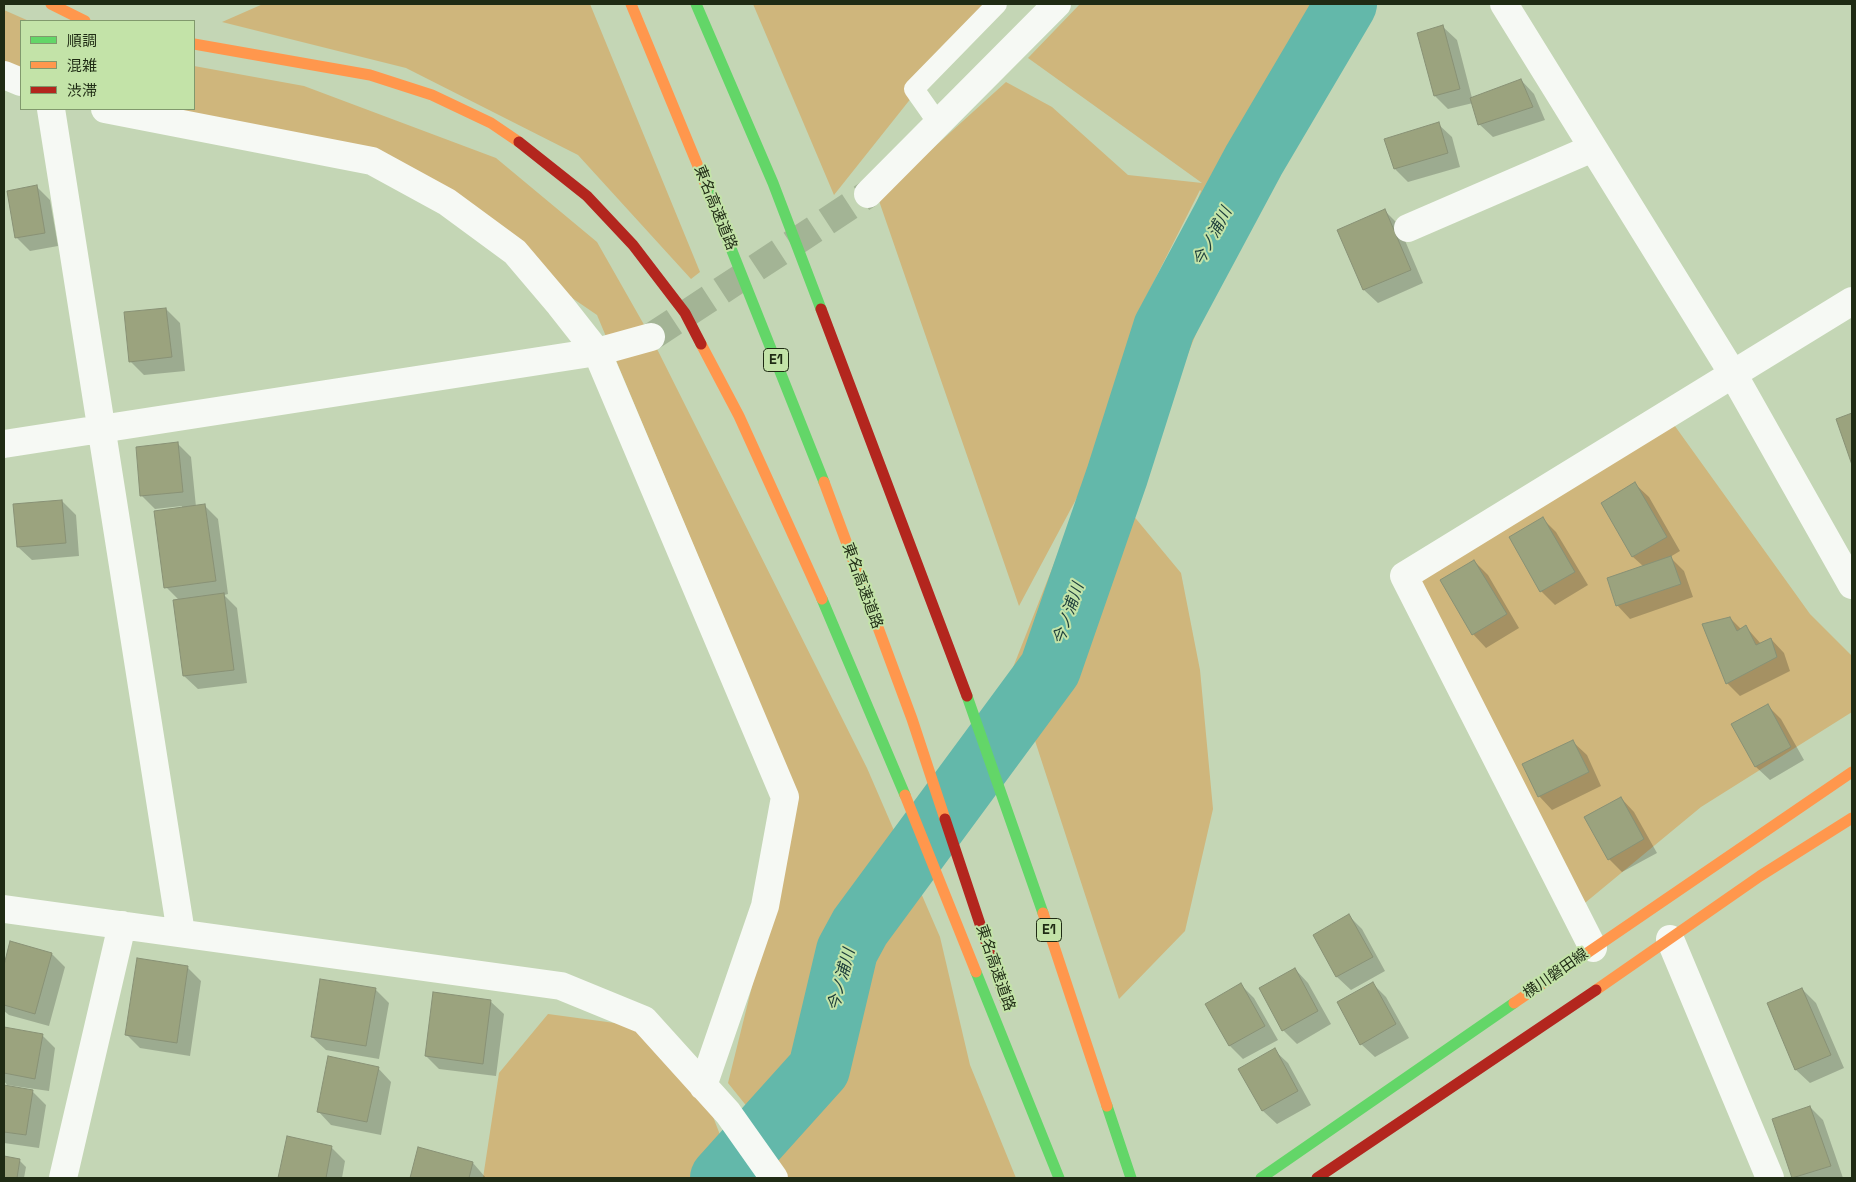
<!DOCTYPE html>
<html>
<head>
<meta charset="utf-8">
<style>
	body { margin:0 }
	#map { position:relative; width:1856px; height:1182px; overflow:hidden; background:#c4d6b5; font-family:"Space Grotesk","Noto Sans JP",sans-serif }
	canvas { display:block }
	.frame { position:absolute; inset:0; border:5px solid #1f2b14; pointer-events:none }
	.legend { position:absolute; left:20px; top:20px; width:175px; height:90px; box-sizing:border-box; background:#c3e3a8; border:1px solid #81996d; margin:0; padding:6px 9px; list-style:none; font-size:15px; color:#1f2b14 }
	.legend li { display:flex; align-items:center; gap:10px; height:25px }
	.legend b { width:25px; border:1px solid #81996d }
</style>
</head>
<body>
<div id="map">
<canvas width="1856" height="1182"></canvas>
<div class="frame"></div>
<ul class="legend">
<li><b style="height:6px;background:#63d668"></b>順調</li>
<li><b style="height:6px;background:#ff974d"></b>混雑</li>
<li><b style="height:6px;background:#b3261e"></b>渋滞</li>
</ul>
</div>
<script>
const c = document.querySelector('canvas').getContext('2d');
c.lineJoin = 'round';
function paint(path, color) { c.fillStyle = color; c.fill(path, 'evenodd'); }
const toPath = rows => new Path2D(rows.map(r => 'M' + r).join(''));
function stroke(path, color, width, dash) { c.strokeStyle = color; c.lineWidth = width; c.lineCap = dash ? 'butt' : 'round'; c.setLineDash(dash || []); c.stroke(path); }
function label(font, color, halo, rows, align = 'center') {
  c.font = font + ' "Space Grotesk","Noto Sans JP",sans-serif'; c.lineWidth = 4; c.setLineDash([]); c.textBaseline = 'middle'; c.strokeStyle = halo; c.fillStyle = color; for (const [text, x, y, turn = 0] of rows) {
    c.save(); c.translate(x, y); c.rotate((+turn || 0) * Math.PI / 180); c.textAlign = isNaN(turn) ? turn : align; if (halo) c.strokeText(text, 0, 0); c.fillText(text, 0, 0); c.restore();
  }
}
const green = toPath([
	[263,4,590,4,700,272,691,279,578,155,406,68,222,22],
	[753,4,986,4,834,195],
	[1080,4,1366,4,1234,240,1042,714,1132,514,1181,573,1200,670,1213,809,1185,931,1119,999,1012,670,1089,475,1019,606,878,198,1006,82,1052,107,1128,175,1202,183,1028,58],
	[1200,190,1201,191,1093,464,1146,297],
	[4,10,29,21,21,21,21,78,4,68],
	[194,66,304,86,496,158,597,242,651,337,867,768,940,937,970,1065,1016,1178,483,1178,499,1073,548,1014,637,1026,712,1114,732,1166,765,1129,728,1083,799,797,597,315,372,161,117,109,194,109],
	[1667,415,1810,614,1852,656,1852,712,1701,807,1574,912,1404,576]
]);
const shadow = toPath([
	[1443,27,1457,40,1472,98,1521,80,1534,94,1545,120,1493,137,1479,124,1473,103,1448,109,1435,96],
	[1438,124,1452,137,1460,167,1408,182,1395,169],
	[37,187,50,200,58,246,30,251,16,237],
	[1384,210,1398,224,1423,283,1378,303,1364,290,1339,230],
	[166,309,180,323,185,371,144,375,130,361],
	[178,444,191,457,196,507,205,506,218,519,228,594,224,595,237,608,247,683,198,689,184,676,179,600,166,587,182,506,155,509,142,496],
	[1635,484,1649,497,1680,551,1670,557,1684,571,1693,597,1630,619,1617,605,1643,566,1633,557,1602,503],
	[62,501,76,515,79,556,32,560,18,547],
	[1543,519,1556,532,1588,585,1555,605,1541,591,1510,538],
	[1474,561,1488,575,1519,628,1486,648,1473,634],
	[1730,618,1741,629,1746,627,1761,644,1771,639,1784,653,1790,671,1740,696,1727,683],
	[1767,705,1781,719,1804,760,1770,780,1756,767,1733,725],
	[1573,742,1587,755,1601,786,1552,810,1539,796],
	[1621,798,1634,812,1657,853,1622,872,1609,859],
	[1349,916,1362,929,1385,971,1351,990,1337,977,1314,936],
	[11,943,52,954,65,967,49,1026,9,1015,4,1011,4,970],
	[138,960,188,968,201,981,190,1056,140,1048,127,1035],
	[1295,969,1308,983,1331,1024,1297,1044,1283,1030,1260,989],
	[1373,984,1386,997,1409,1038,1375,1057,1361,1044],
	[1241,985,1254,998,1278,1040,1243,1059,1230,1046,1207,1004],
	[375,989,389,1003,379,1059,326,1050,312,1037],
	[1802,989,1816,1003,1844,1068,1810,1083,1796,1070,1768,1004],
	[490,1001,504,1014,496,1076,439,1069,426,1056],
	[4,1029,42,1035,55,1048,49,1091,7,1085,4,1081],
	[1274,1050,1288,1063,1311,1105,1277,1124,1263,1111,1240,1069],
	[378,1068,391,1082,381,1135,331,1125,318,1111],
	[4,1087,32,1091,46,1105,39,1148,4,1143],
	[1810,1107,1823,1120,1843,1178,1793,1178,1773,1120],
	[288,1138,332,1148,345,1161,342,1178,279,1178],
	[419,1149,473,1163,486,1178,411,1178],
	[4,1157,20,1161,26,1167,24,1178,4,1178]
]);
const river = toPath([
	[721,1178,819,1069,847,951,860,927,1050,669,1117,476,1164,328,1254,160,1346,4]
]);
const building = toPath([
	[1443,25,1460,89,1434,96,1417,33,1443,25],
	[1521,79,1533,107,1478,125,1470,98,1521,79],
	[1439,122,1448,153,1394,169,1384,139,1439,122],
	[37,185,45,233,15,238,7,191,37,185],
	[1385,209,1411,270,1363,290,1337,230,1385,209],
	[166,308,172,357,129,362,124,312,166,308],
	[1852,413,1852,465,1836,419,1852,413],
	[178,442,183,492,140,496,136,447,178,442],
	[1635,482,1667,537,1632,557,1601,503,1635,482],
	[62,500,66,543,17,547,13,504,62,500],
	[205,504,216,581,164,588,154,511,205,504],
	[1543,517,1575,572,1540,592,1509,537,1543,517],
	[1671,556,1681,584,1616,606,1607,578,1671,556],
	[1474,560,1507,614,1472,635,1440,580,1474,560],
	[224,593,234,670,183,676,173,600,224,593],
	[1730,617,1737,631,1746,625,1756,645,1771,638,1777,657,1726,684,1702,624,1730,617],
	[1768,704,1791,747,1755,767,1731,724,1768,704],
	[1573,740,1589,772,1538,797,1522,764,1573,740],
	[1621,797,1644,839,1608,860,1584,817,1621,797],
	[1349,914,1373,957,1336,977,1313,935,1349,914],
	[10,941,52,953,35,1014,4,1005,4,965,10,941],
	[137,958,188,966,177,1043,125,1035,137,958],
	[1295,968,1318,1011,1282,1031,1259,988,1295,968],
	[320,979,376,988,366,1046,311,1037,320,979],
	[1373,982,1396,1024,1360,1045,1337,1002,1373,982],
	[1241,983,1265,1026,1229,1046,1205,1004,1241,983],
	[1802,988,1831,1055,1795,1070,1767,1003,1802,988],
	[433,992,491,1000,483,1064,425,1056,433,992],
	[4,1027,43,1034,35,1079,4,1073,4,1027],
	[1275,1048,1298,1091,1262,1111,1238,1069,1275,1048],
	[328,1056,379,1067,367,1122,317,1112,328,1056],
	[4,1085,33,1090,26,1135,4,1132,4,1085],
	[1810,1106,1831,1166,1792,1178,1772,1119,1810,1106],
	[287,1136,332,1146,326,1178,278,1178,287,1136],
	[418,1147,473,1162,469,1178,410,1178,418,1147],
	[4,1156,20,1159,17,1178,4,1178,4,1156]
]);
const streetTunnel = toPath([
	[651,337,868,194]
]);
const lane = toPath([
	[938,123,914,89,997,4]
]);
const street = toPath([
	[1504,4,1733,374,1852,585],
	[4,75,21,82],
	[51,109,181,933],
	[105,109,372,161,447,202,515,252,560,305,597,352,785,797,765,906,703,1086],
	[868,194,1057,4],
	[1408,228,1593,148],
	[4,444,597,352,651,337],
	[4,909,561,986,644,1020,728,1113,774,1178],
	[1670,939,1770,1178],
	[1593,948,1404,576,1852,301],
	[63,1178,122,925]
]);
const fast = toPath([
	[696,4,773,183,821,309],
	[707,188,824,482],
	[822,599,905,795],
	[967,696,1043,913],
	[976,972,1059,1178],
	[1107,1106,1131,1178],
	[1261,1178,1514,1003]
]);
const slow = toPath([
	[51,4,85,21],
	[631,4,707,188],
	[194,44,370,75,432,95,491,123,519,142],
	[701,344,739,416,822,599],
	[824,482,912,719,945,819],
	[905,795,976,972],
	[1043,913,1107,1106],
	[1596,990,1760,876,1852,818],
	[1514,1003,1852,772]
]);
const jam = toPath([
	[519,142,587,196,633,245,685,313,701,344],
	[821,309,967,696],
	[945,819,1005,999],
	[1317,1178,1596,990]
]);
const shields = [
	[776,360,25],
	[1049,930,25]
];
const shieldNames = [
	["E1",776,360],
	["E1",1049,930]
];
const streetNames = [
	["東名高速道路",715,208,68],
	["東名高速道路",862,586,70],
	["東名高速道路",995,968,71],
	["横川磐田線",1556,974,-35]
];
const waterNames = [
	["今ノ浦川",1213,237,-62],
	["今ノ浦川",1069,614,-71],
	["今ノ浦川",842,980,-75]
];
paint(green, '#cfb67c');
paint(shadow, '#0003');
stroke(river, '#63b8aa', 62);
paint(building, '#9ba37e');
stroke(building, '#889175', 1);
stroke(streetTunnel, '#a3b495', 28, [28, 14]);
stroke(lane, '#f6f9f4', 20);
stroke(street, '#f6f9f4', 28);
stroke(fast, '#63d668', 11);
stroke(slow, '#ff974d', 11);
stroke(jam, '#b3261e', 11);
for (const [x, y, w] of shields) { const box = new Path2D(); box.roundRect(x - w / 2, y - 11.5, w, 23, 4); c.fillStyle = '#c3e3a8'; c.fill(box); stroke(box, '#1f2b14', 1); }
label('bold 14px', '#1f2b14', null, shieldNames);
label('15px', '#1f2b14', '#c3e3a8', streetNames);
label('italic 16px', '#1b3c3a', '#c3e3a8', waterNames);
</script>
</body>
</html>
